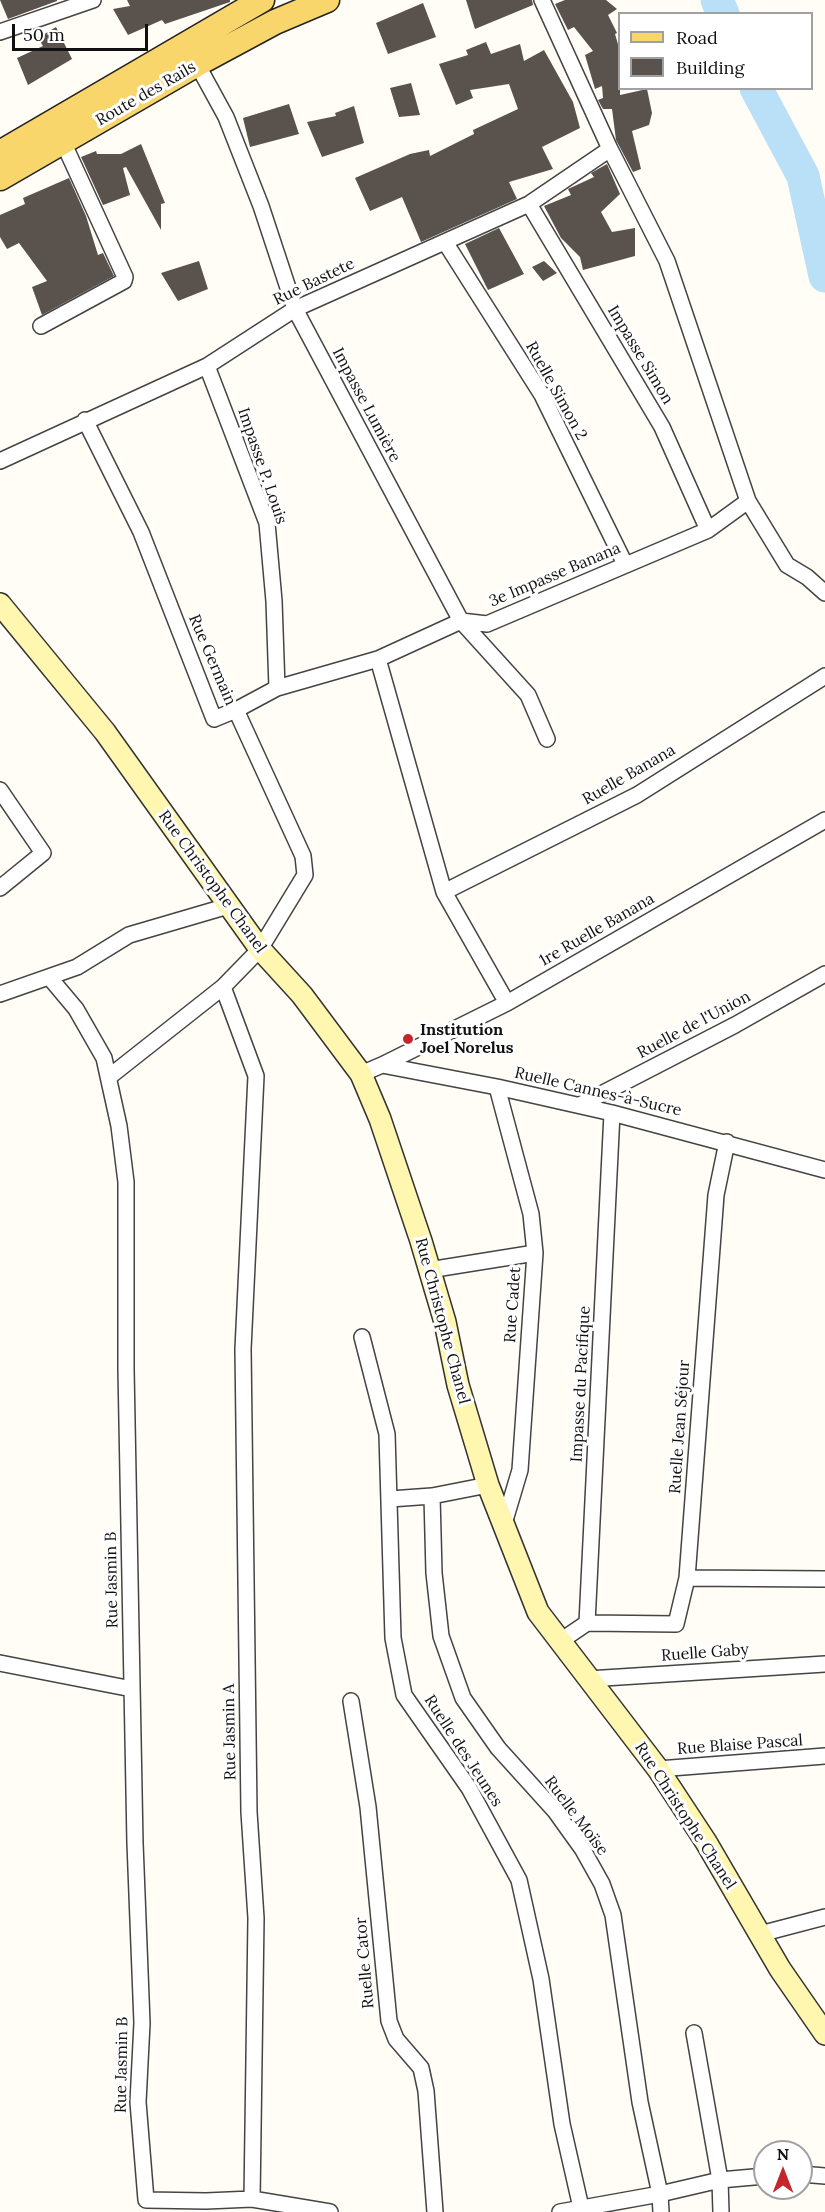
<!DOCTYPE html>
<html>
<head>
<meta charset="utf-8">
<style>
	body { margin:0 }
	#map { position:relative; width:825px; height:2212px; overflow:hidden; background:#fffdf5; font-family:Lora,serif }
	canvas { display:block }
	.legend { position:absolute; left:618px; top:12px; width:195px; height:78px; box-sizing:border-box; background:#fff; border:2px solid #a0a0a0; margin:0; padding:8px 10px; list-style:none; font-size:18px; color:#111 }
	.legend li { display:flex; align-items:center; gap:12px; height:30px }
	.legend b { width:30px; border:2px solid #a0a0a0 }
	.north { position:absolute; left:753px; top:2140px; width:60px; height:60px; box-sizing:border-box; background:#fff; border:2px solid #a0a0a0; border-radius:50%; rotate:0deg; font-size:16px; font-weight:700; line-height:24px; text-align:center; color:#111 }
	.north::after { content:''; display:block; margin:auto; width:21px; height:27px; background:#c4262e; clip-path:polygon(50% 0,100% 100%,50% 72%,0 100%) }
	.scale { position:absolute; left:12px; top:24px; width:136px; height:27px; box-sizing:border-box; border:3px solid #111; border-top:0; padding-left:8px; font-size:18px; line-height:21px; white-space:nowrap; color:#111; -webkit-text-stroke:4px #fff; paint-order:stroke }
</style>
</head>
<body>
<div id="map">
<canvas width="825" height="2212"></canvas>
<ul class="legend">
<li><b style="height:8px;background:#f9d66b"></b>Road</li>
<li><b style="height:16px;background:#5a524d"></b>Building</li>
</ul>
<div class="north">N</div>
<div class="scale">50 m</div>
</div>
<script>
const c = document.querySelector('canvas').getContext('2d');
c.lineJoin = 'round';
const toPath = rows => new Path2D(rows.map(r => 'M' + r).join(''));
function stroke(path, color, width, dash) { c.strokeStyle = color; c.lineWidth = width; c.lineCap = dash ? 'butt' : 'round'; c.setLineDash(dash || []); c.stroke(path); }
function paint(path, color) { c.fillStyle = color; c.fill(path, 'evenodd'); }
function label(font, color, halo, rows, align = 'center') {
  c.font = font + ' Lora,serif'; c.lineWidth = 6; c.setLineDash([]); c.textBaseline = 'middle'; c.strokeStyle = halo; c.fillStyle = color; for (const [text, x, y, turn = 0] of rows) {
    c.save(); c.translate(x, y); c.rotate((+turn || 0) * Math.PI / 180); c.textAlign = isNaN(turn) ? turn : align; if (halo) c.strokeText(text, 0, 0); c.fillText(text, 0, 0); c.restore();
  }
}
const river = toPath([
	[717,0,723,14],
	[756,88,803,176,825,276]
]);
const building = toPath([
	[0,0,57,0,57,1,8,19],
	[127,0,230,0,230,2,165,24,162,20,128,35,113,9,130,6],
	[466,0,532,0,533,5,475,29],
	[565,0,606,0,617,9,608,15,617,33,615,34,620,51,620,95,647,89,652,113,649,125,632,131,641,169,633,172,616,140,612,109,603,109,598,100,603,98,602,86,595,89,585,55,593,51,574,27,568,30,555,4],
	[423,3,436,37,388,54,376,23],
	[56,27,72,59,28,85,17,58,43,46,38,38],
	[486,42,491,54,520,44,524,61,544,50,573,102,580,128,542,147,553,169,509,182,517,199,421,242,402,197,370,211,355,178,410,154,429,150,430,156,474,134,473,130,518,109,509,84,470,90,473,98,456,105,439,64,468,55,466,50],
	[411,83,420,115,399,117,390,88],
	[289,104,299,134,250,147,243,118],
	[354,106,364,143,322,157,307,122,336,116,335,113],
	[141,144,165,203,161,204,161,230,126,167,123,168,130,195,103,205,81,157,96,151,97,154,121,154],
	[607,164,620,194,601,212,612,232,635,228,635,256,583,270,580,257,561,238,544,206,571,195,568,189,594,177,591,173],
	[69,178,86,216,98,255,103,253,114,276,42,315,32,287,47,281,19,243,7,249,0,237,0,215,25,204,23,198],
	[499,228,524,274,488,290,465,244],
	[199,261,208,289,178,301,161,273],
	[544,261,557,273,543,281,532,267]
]);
const street = toPath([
	[542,0,610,149,667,261,748,501,787,565,807,577,825,593],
	[0,32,93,0],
	[197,64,226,117,261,206,295,309,461,621,528,695,547,739],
	[529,204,662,427,708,530],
	[445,242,542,395,625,564],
	[41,326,124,281,125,277,63,142],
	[207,366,267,523,274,601,277,688],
	[85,420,141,532,214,719,236,710,303,856,305,875,260,949,223,987,109,1077],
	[0,461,207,366,295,309,529,204,610,149],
	[378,659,444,892,507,1003],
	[236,710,277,688,378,659,461,621,487,624,708,530,748,501],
	[0,790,43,853,0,888],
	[444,892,637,795,825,676],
	[50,978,76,1009,104,1058,119,1126,126,1182,126,1369,135,1843,142,2023,138,2102,146,2200,206,2201,252,2199,330,2212],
	[223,987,256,1076,243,1349,249,1812,256,1918,252,2199],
	[0,994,77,967,129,935,228,906],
	[382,1065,507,1003,825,820],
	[361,1074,382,1065,497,1087,612,1113,825,1170],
	[497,1087,531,1214,535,1253,520,1470,503,1527],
	[580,1105,735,1025,825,974],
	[429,1270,535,1253],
	[362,1337,387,1434,393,1638,404,1695,469,1788,519,1880,541,1979,562,2124,582,2212],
	[432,1496,434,1573,441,1636,463,1698,498,1748,555,1811,583,1850,602,1884,613,1915,640,2102,660,2194,661,2212],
	[390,1499,432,1496,488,1485],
	[687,1578,825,1579],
	[587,1623,676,1624,687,1578,716,1195,727,1142],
	[559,1642,587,1623,612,1113],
	[0,1663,132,1689],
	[588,1679,825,1664],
	[351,1701,368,1807,389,2021,396,2039,421,2068,426,2091,435,2212],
	[658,1769,825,1756],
	[760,1934,825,1917],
	[694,2033,720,2180,721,2212],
	[801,2174,825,2176],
	[560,2212,660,2194,720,2180,765,2176]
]);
const secondary = toPath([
	[0,604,105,732,260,949,302,995,361,1074,380,1119,421,1241,445,1322,458,1385,488,1485,538,1612,658,1769,706,1842,780,1969,825,2034]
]);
const primary = toPath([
	[0,153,262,0],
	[0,178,197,64,275,22,327,0]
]);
const markers = [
	[408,1039,6,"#c4262e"]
];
const streetNames = [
	["Route des Rails",146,94,-30],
	["Rue Bastete",314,282,-26],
	["Impasse Simon",640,355,59],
	["Ruelle Simon 2",556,391,61],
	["Impasse Lumière",366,405,62],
	["Impasse P. Louis",262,466,71],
	["3e Impasse Banana",555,575,-23],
	["Rue Germain",212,660,67],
	["Ruelle Banana",629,775,-30],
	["Rue Christophe Chanel",212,882,54],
	["1re Ruelle Banana",597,930,-30],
	["Ruelle de l'Union",694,1025,-28],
	["Ruelle Cannes-à-Sucre",598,1092,13],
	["Rue Cadet",513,1305,-86],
	["Rue Christophe Chanel",442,1321,75],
	["Impasse du Pacifique",581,1384,-87],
	["Ruelle Jean Séjour",680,1427,-86],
	["Rue Jasmin B",112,1580,-91],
	["Ruelle Gaby",705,1653,-4],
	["Rue Jasmin A",230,1732,-91],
	["Rue Blaise Pascal",740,1745,-4],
	["Ruelle des Jeunes",463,1751,57],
	["Ruelle Moïse",576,1816,53],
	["Rue Christophe Chanel",685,1816,57],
	["Ruelle Cator",365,1963,-95],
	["Rue Jasmin B",122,2065,-89]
];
const poiNames = [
	["Institution",420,1030],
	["Joel Norelus",420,1048]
];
stroke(river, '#b9e0f7', 33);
paint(building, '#5a524d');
stroke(street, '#444', 18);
stroke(secondary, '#333', 24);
stroke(primary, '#222', 27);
stroke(street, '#fff', 15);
stroke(secondary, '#fff6b0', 21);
stroke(primary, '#f9d66b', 24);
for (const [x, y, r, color] of markers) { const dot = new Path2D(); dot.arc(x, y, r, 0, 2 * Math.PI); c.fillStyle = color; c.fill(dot); stroke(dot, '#fff', 2); }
label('16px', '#111', '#fff', streetNames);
label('bold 16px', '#111', '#fff', poiNames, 'left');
</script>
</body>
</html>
